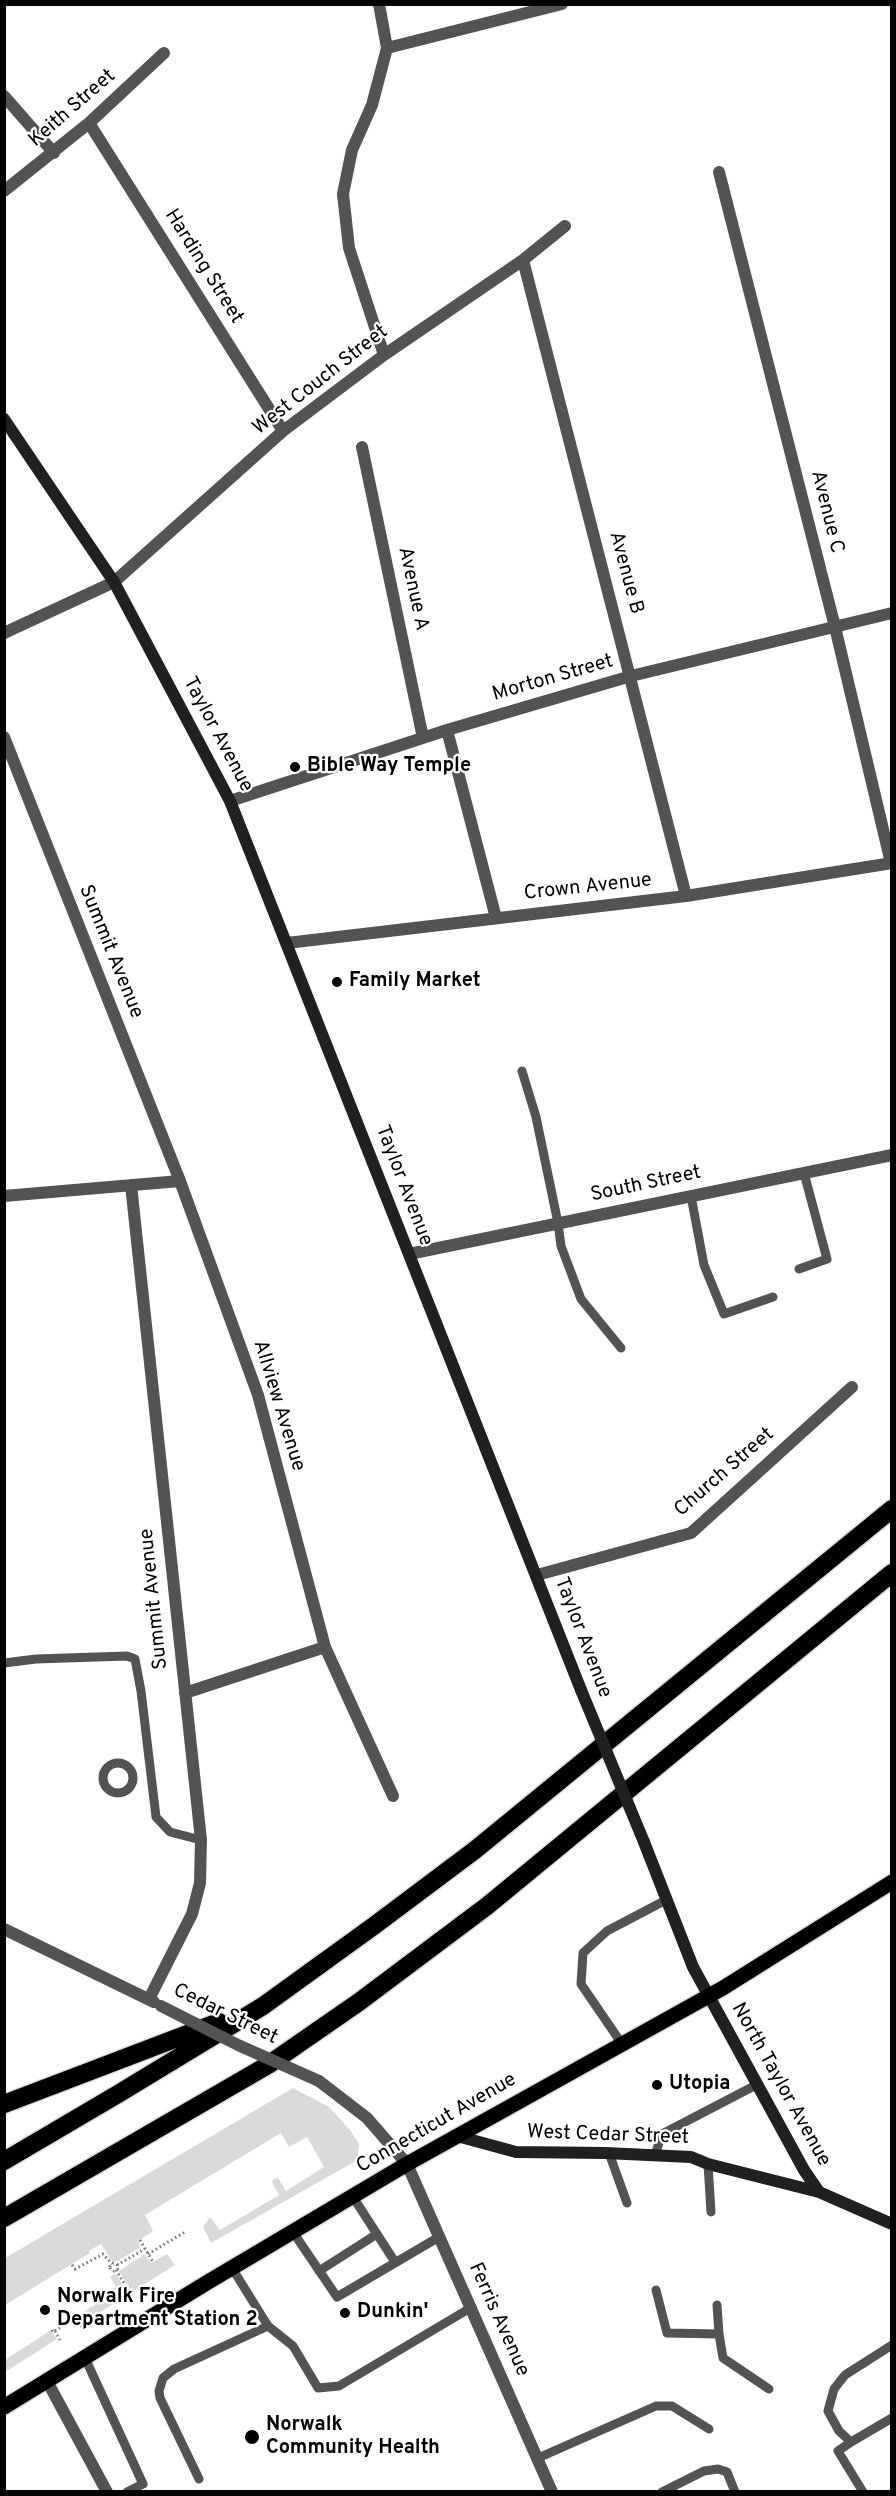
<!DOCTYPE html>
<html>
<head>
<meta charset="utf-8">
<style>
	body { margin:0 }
	#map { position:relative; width:896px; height:2496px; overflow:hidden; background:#fff; font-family:Overpass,sans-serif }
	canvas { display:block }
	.frame { position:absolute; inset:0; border:6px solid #000; pointer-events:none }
</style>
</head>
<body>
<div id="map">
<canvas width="896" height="2496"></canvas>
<div class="frame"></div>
</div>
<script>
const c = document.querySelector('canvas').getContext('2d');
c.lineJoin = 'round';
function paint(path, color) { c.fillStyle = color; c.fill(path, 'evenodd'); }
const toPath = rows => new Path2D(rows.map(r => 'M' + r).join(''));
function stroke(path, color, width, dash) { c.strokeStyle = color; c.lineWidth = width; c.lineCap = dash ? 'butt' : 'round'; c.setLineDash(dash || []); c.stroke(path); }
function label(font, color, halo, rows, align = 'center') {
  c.font = font + ' Overpass,sans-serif'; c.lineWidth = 4.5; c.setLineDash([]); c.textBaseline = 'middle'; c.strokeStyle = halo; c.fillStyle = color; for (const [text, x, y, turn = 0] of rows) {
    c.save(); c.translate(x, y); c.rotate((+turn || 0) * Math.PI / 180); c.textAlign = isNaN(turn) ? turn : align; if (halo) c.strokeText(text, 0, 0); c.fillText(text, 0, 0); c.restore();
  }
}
const green = toPath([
	[293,2088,329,2107,350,2130,359,2144,358,2156,354,2162,211,2243,203,2227,210,2217,220,2230,279,2195,272,2182,274,2179,278,2178,286,2191,324,2167,307,2137,289,2147,281,2133,145,2215,153,2231,138,2241,141,2247,116,2262,112,2261,101,2244,89,2251,90,2253,5,2305,5,2258],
	[145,2254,151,2263,167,2254,175,2265,132,2292,119,2271],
	[115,2273,129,2294,83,2323,78,2315,95,2305,93,2302,116,2287,110,2277],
	[51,2330,57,2339,5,2372,5,2360]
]);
const path = toPath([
	[140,2240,153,2262],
	[148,2254,185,2232],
	'110 2267a4 4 0 1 1 8 0a4 4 0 1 1-8 0Z',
	[72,2265,75,2269,103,2254,112,2264],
	[117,2265,145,2249],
	[116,2270,132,2296],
	[52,2330,53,2332,77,2317,82,2327],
	[55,2331,60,2340]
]);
const lane = toPath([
	[522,1071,536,1117,558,1223,561,1246,581,1299,621,1348],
	[691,1196,704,1265,724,1314,773,1297],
	[799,1269,827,1259,804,1173],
	[4,1663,36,1659,127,1656,135,1659,141,1691,156,1817,170,1832,201,1840],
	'103 1778a15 15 0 1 1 30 0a15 15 0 1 1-30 0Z',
	[622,2044,581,1984,583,1953,607,1931,666,1900],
	[609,2153,627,2203],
	[655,2155,662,2134,758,2084],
	[708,2164,711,2212],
	[353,2197,395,2262],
	[293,2232,337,2297,439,2237],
	[232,2268,268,2326,293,2346,318,2388,339,2386,472,2307],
	[319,2271,377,2234],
	[656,2290,667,2333,719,2334,717,2305],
	[719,2334,723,2358,769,2389],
	[892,2345,845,2375,834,2389,828,2411,839,2431,851,2442,892,2418],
	[85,2358,143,2484,127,2492],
	[851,2442,838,2451,863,2492],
	[538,2458,656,2406,672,2406,709,2429],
	[199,2479,160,2398,159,2391,163,2378,174,2369,268,2326],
	[662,2492,704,2471,718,2469,727,2472,735,2492]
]);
const street = toPath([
	[379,4,387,48,372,105,352,150,343,194,349,248,384,355],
	[387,48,562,4],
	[4,96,54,153],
	[89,123,283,431],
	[719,172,835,627,891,863],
	[4,191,89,123,164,53],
	[523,260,686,896],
	[362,447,423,738],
	[4,633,114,582,283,431,384,355,523,260,565,226],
	[447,730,496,918],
	[4,737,180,1181,258,1395,325,1647,393,1796],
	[230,801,447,730,631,676,892,613],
	[287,943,686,896,892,863],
	[131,1185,201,1840,200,1883,192,1914,149,1999],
	[4,1196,180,1181],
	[409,1254,892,1155],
	[537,1575,691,1533,852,1387],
	[185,1693,325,1647],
	[4,1929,154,2002],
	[319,2081,367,2118,407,2164,552,2492],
	[47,2381,107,2492]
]);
const secondary = toPath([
	[4,419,114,582,230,801,581,1690],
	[644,1842,693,1967,804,2170,819,2192],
	[457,2136,516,2152,605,2153,691,2157,708,2164,819,2192,892,2224]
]);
const primary = toPath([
	[4,2407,208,2282,407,2164,723,1988,892,1882]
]);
const highway = toPath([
	[4,2104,219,2022],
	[4,2161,118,2094,263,2006,375,1925,475,1850,892,1509],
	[4,2218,268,2065,359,2002,487,1906,892,1573]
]);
const streetBridge = toPath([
	[161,2006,238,2045,319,2081]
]);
const secondaryBridge = toPath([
	[581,1690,644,1842]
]);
const markers = [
	[295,767,6,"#000"],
	[337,982,6,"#000"],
	[657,2085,6,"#000"],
	[45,2310,6,"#000"],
	[345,2313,6,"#000"],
	[252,2437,8,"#000"]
];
const streetNames = [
	["Keith Street",73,109,-41],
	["Harding Street",203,267,58],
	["West Couch Street",321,381,-38],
	["Avenue C",826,512,76],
	["Avenue B",625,573,75],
	["Avenue A",412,589,78],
	["Morton Street",553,679,-16],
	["Taylor Avenue",217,735,62],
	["Crown Avenue",588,888,-6],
	["Summit Avenue",110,952,68],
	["South Street",646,1185,-12],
	["Taylor Avenue",403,1186,69],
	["Allview Avenue",278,1406,73],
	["Church Street",725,1473,-41],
	["Summit Avenue",155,1599,-96],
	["Taylor Avenue",582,1638,69],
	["Cedar Street",225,2015,26],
	["North Taylor Avenue",780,2085,61],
	["Connecticut Avenue",437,2124,-30],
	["West Cedar Street",608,2136,2],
	["Ferris Avenue",498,2320,66]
];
const poiNames = [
	["Bible Way Temple",307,767],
	["Family Market",349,982],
	["Utopia",669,2085],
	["Norwalk Fire",57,2298],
	["Department Station 2",57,2321],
	["Dunkin'",357,2313],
	["Norwalk",266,2426],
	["Community Health",266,2449]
];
paint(green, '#dadada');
stroke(primary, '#dbdbdb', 18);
stroke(highway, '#dbdbdb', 21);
stroke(path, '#757575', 3, [1.5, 3]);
stroke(lane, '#535353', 9);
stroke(street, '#535353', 12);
stroke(secondary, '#202020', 12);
stroke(primary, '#000', 15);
stroke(highway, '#000', 18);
stroke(streetBridge, '#535353', 12);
stroke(secondaryBridge, '#202020', 12);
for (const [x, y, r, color] of markers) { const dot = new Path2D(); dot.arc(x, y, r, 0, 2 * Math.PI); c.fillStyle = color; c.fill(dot); stroke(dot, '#fff', 2); }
label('20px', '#000', '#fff', streetNames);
label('bold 20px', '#000', '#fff', poiNames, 'left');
</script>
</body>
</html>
